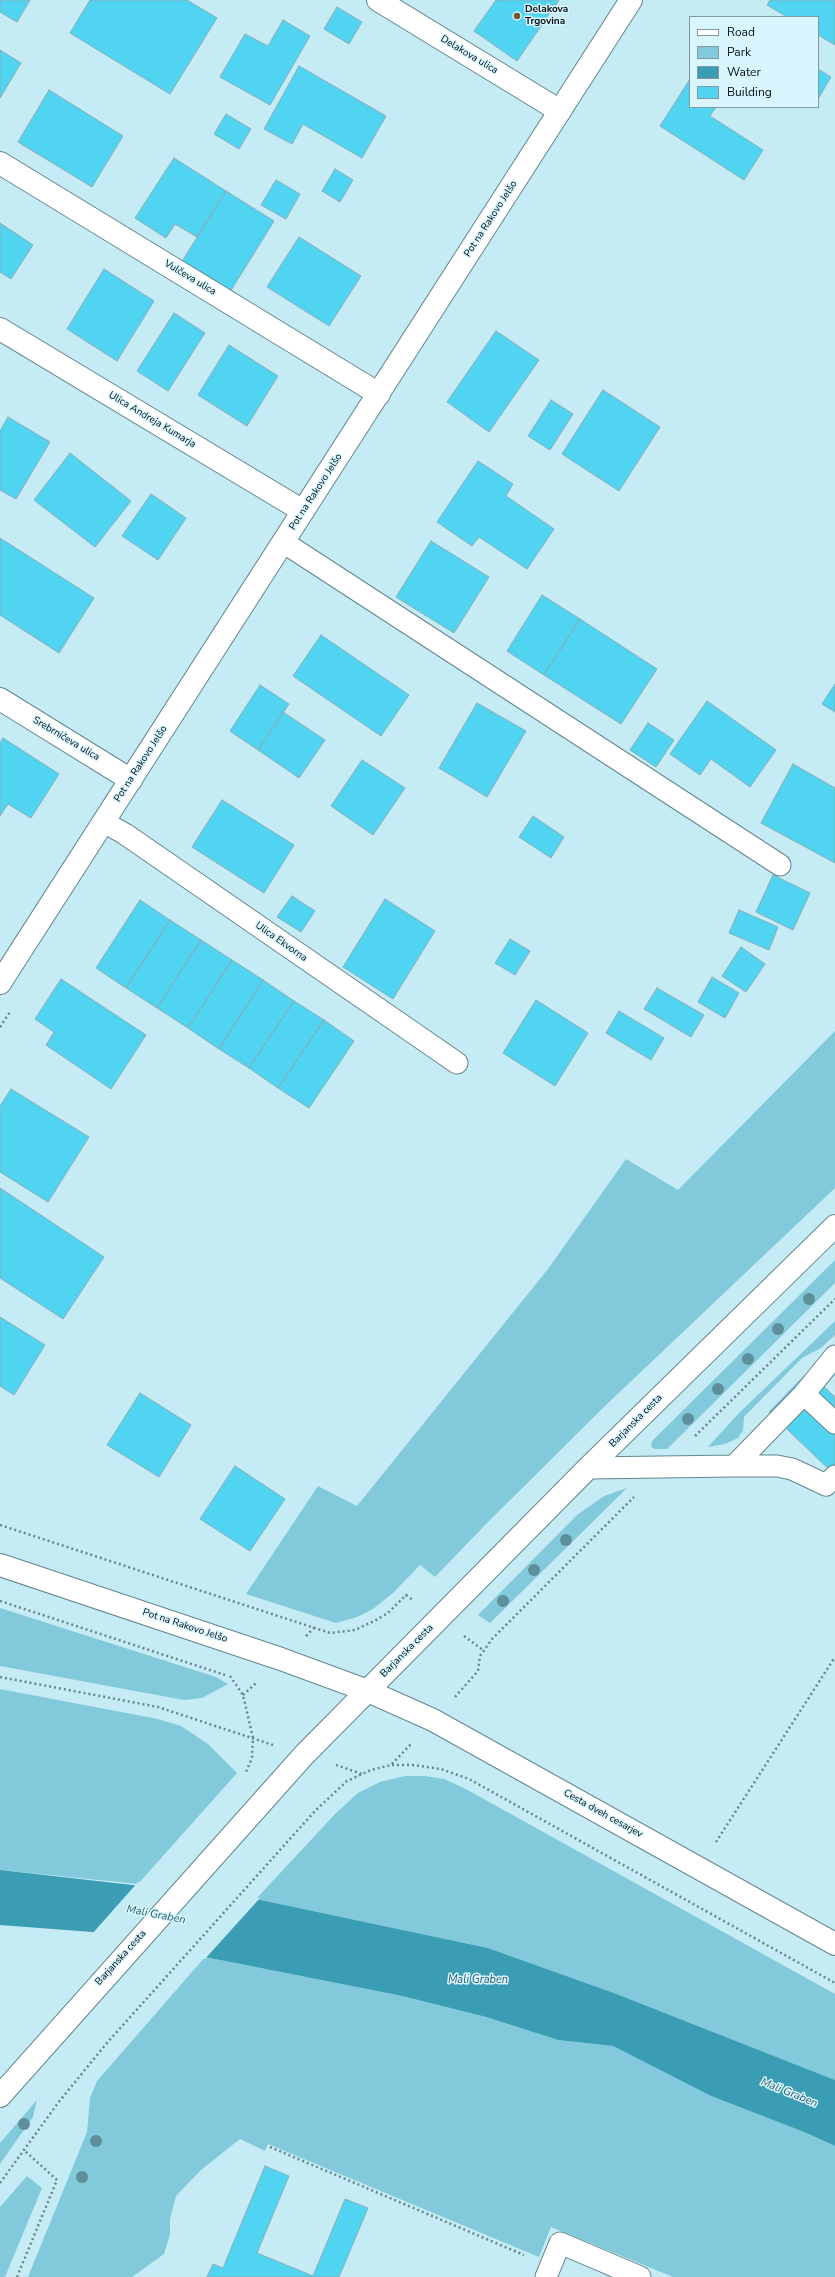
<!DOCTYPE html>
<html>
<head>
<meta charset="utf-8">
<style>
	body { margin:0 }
	#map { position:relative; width:835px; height:2277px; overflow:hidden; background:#c5ebf4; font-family:"Nunito Sans",sans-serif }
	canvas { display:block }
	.legend { position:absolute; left:689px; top:16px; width:130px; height:92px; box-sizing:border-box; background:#d9f6fe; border:1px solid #8399a0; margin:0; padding:5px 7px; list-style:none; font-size:12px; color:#030e12 }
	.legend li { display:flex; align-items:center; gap:8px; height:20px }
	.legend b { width:20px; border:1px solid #8399a0 }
</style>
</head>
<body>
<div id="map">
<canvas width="835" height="2277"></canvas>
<ul class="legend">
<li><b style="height:5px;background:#fff"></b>Road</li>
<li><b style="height:11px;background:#82cadb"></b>Park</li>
<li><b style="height:11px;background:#3a9db3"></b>Water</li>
<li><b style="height:11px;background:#51d4f1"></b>Building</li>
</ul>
</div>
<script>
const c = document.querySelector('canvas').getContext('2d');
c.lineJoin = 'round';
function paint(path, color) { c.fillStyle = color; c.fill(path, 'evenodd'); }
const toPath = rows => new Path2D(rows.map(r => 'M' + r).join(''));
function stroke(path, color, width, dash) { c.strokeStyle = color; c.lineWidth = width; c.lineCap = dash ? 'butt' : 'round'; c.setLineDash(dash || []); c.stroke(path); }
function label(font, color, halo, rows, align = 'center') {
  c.font = font + ' "Nunito Sans",sans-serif'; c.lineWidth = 3; c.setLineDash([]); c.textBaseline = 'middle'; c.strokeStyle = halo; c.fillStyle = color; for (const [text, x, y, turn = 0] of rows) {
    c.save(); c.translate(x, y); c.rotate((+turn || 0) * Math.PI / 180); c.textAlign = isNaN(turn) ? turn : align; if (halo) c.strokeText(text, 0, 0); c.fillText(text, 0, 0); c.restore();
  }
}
const green = toPath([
	[835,1031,835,1188,606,1405,487,1523,435,1577,420,1565,393,1593,373,1609,357,1617,336,1623,246,1594,318,1486,357,1506,548,1269,626,1159,678,1190],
	[835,1260,835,1283,667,1449,655,1449,651,1447,652,1441],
	[835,1321,835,1335,821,1348,802,1358,744,1417,743,1430,738,1438,725,1444,708,1447,739,1413],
	[627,1488,490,1623,478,1615,577,1515,604,1496],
	[0,1608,216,1677,228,1684,202,1698,184,1700,0,1666],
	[0,1689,158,1719,181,1726,208,1744,237,1773,138,1884,0,1870],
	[405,1776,425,1776,444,1779,464,1788,835,1994,835,2080,614,1993,488,1948,256,1899,335,1814,358,1793,380,1782],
	[205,1957,402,1996,486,2017,558,2040,613,2046,711,2096,804,2132,835,2146,835,2277,673,2277,551,2227,539,2257,268,2144,265,2151,240,2139,201,2170,176,2196,170,2219,170,2234,164,2254,132,2277,28,2277,87,2132,90,2098,97,2081],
	[37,2100,33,2117,0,2164,0,2143],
	[27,2176,42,2188,5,2277,0,2277,0,2207]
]);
const water = toPath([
	[0,1870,256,1899,488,1948,614,1993,835,2080,835,2146,804,2132,711,2096,613,2046,558,2040,486,2017,402,1996,205,1957,92,1932,0,1925]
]);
const pier = toPath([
	[138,1882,256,1897,260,1898,205,1959,92,1934]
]);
const building = toPath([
	[0,0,30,0,17,22,0,12,0,0],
	[90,0,187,0,217,18,170,94,70,33,90,0],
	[496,0,559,0,517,61,474,31,496,0],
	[770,0,835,0,835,45,818,35,818,17,787,17,767,5,770,0],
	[337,7,362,22,349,44,324,29,337,7],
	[283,20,310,36,270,105,220,77,245,34,268,46,283,20],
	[0,50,21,63,0,98,0,50],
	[299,66,386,116,362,158,303,124,292,144,264,129,299,66],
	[818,69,831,77,818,99,818,69],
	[690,79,690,107,716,107,710,116,763,150,744,180,660,126,690,79],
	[49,90,123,136,92,187,18,142,49,90],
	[226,114,251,129,239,149,214,134,226,114],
	[174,158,226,191,197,237,175,224,166,238,135,218,174,158],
	[335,169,353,180,340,202,322,191,335,169],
	[276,180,300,194,286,219,261,205,276,180],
	[226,191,274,221,230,292,181,263,226,191],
	[0,223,33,245,11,279,0,272,0,223],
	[299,237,361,276,329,326,267,287,299,237],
	[104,269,154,301,117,361,67,329,104,269],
	[174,313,205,333,168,391,137,371,174,313],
	[496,331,539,360,489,432,447,402,496,331],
	[229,345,278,376,247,426,198,395,229,345],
	[603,390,660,427,619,491,562,454,603,390],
	[551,400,573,414,550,450,528,436,551,400],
	[8,417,50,442,16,499,0,490,0,431,8,417],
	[70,453,131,501,95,547,34,500,70,453],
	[478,461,513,484,506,496,554,529,527,569,479,537,472,546,437,522,478,461],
	[151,494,186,518,158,560,122,536,151,494],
	[0,538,94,598,59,653,0,615,0,538],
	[431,541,489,577,454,633,396,597,431,541],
	[542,595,580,619,544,675,507,651,542,595],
	[580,619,657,669,621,724,544,675,580,619],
	[321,635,409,695,381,736,293,676,321,635],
	[835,684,835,712,822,704,835,684],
	[260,685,289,704,258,750,230,731,260,685],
	[707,701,776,750,750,787,711,759,700,775,670,754,707,701],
	[477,703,526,731,487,797,439,768,477,703],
	[283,712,325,740,299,778,258,750,283,712],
	[648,723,674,740,656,767,630,750,648,723],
	[3,738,59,774,31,818,8,804,0,816,0,743,3,738],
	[362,760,405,788,373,835,331,806,362,760],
	[793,764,835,788,835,863,761,823,793,764],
	[222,800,294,845,264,893,192,847,222,800],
	[533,816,564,837,551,858,519,837,533,816],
	[773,875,810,893,793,930,756,912,773,875],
	[292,896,315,911,301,932,277,917,292,896],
	[385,899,435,931,393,999,343,967,385,899],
	[140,900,170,920,126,988,96,968,140,900],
	[739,910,778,927,769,950,729,933,739,910],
	[170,920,201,940,157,1008,126,988,170,920],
	[510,939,530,951,515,975,495,963,510,939],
	[201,940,232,960,188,1028,157,1008,201,940],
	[741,947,765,964,746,992,722,976,741,947],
	[232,960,263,980,219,1049,188,1028,232,960],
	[712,977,739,993,725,1018,698,1002,712,977],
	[61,979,146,1035,111,1089,46,1045,54,1032,35,1019,61,979],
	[263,980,294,1001,249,1068,219,1049,263,980],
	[657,988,704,1015,691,1037,644,1009,657,988],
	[536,1000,588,1033,555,1086,503,1053,536,1000],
	[294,1001,324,1020,278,1088,249,1068,294,1001],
	[619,1011,664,1038,651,1060,606,1033,619,1011],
	[324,1020,354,1041,309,1108,278,1088,324,1020],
	[11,1089,89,1137,48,1202,0,1172,0,1106,11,1089],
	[0,1188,104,1257,63,1319,0,1278,0,1188],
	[0,1317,45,1345,14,1395,0,1386,0,1317],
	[808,1372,835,1397,835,1475,769,1412,808,1372],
	[140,1393,191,1425,159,1477,107,1445,140,1393],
	[235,1466,285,1499,250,1551,200,1519,235,1466],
	[265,2166,289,2176,257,2253,313,2276,345,2199,368,2208,339,2277,207,2277,213,2264,223,2268,265,2166]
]);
const path = toPath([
	[0,1027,10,1012],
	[695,1436,835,1299],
	[0,1525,330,1633,355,1630,376,1620,388,1613,406,1595,414,1601],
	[0,1601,225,1675],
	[306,1636,314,1628],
	[464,1636,483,1650],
	[230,1676,243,1695,253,1738,252,1758,246,1772],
	[0,1677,158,1707,273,1745],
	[243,1695,256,1683],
	[455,1697,478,1671,480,1656,492,1639,634,1497],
	[336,1765,362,1774],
	[392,1765,413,1765,441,1769,469,1779,835,1983],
	[716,1842,835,1657],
	[270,2147,524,2255],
	[0,2183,58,2103,106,2044,315,1811,347,1781,371,1770,391,1765,412,1743],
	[17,2277,57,2180,25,2151]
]);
const service = toPath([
	[283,542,780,865],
	[104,822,125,834,457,1063],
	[804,1394,835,1423],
	[734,1466,777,1466,792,1469,826,1485,835,1476],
	[588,1468,734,1466,804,1394,835,1356],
	[546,2277,560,2243,640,2277]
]);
const minor = toPath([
	[378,0,560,111],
	[0,163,379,394],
	[0,329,303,511],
	[0,699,131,780]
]);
const tertiary = toPath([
	[0,983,631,0],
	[0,1565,281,1659,368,1691,433,1720,835,1944]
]);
const primary = toPath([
	[0,2096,304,1755,588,1468,835,1226]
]);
const trees = [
	[809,1299],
	[778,1329],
	[748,1359],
	[718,1389],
	[688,1419],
	[566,1540],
	[534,1570],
	[503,1601],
	[24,2124],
	[96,2141],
	[82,2177]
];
const markers = [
	[517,16,4,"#78532d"]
];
const poiNames = [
	["Delakova",525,10],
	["Trgovina",525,22]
];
const streetNames = [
	["Delakova ulica",469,55,31],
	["Pot na Rakovo Jelšo",491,219,-57],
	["Vulčeva ulica",190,278,31],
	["Ulica Andreja Kumarja",152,420,31],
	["Pot na Rakovo Jelšo",316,492,-57],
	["Srebrničeva ulica",66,739,31],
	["Pot na Rakovo Jelšo",141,764,-57],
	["Ulica Ekvorna",281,942,35],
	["Barjanska cesta",636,1421,-45],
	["Pot na Rakovo Jelšo",185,1626,18],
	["Barjanska cesta",407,1651,-45],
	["Cesta dveh cesarjev",603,1814,29],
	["Barjanska cesta",121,1958,-48]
];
const waterNames = [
	["Mali Graben",156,1915,11],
	["Mali Graben",478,1980],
	["Mali Graben",789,2093,22]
];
paint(green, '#82cadb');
paint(water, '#3a9db3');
paint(pier, '#c5ebf4');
paint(building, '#51d4f1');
stroke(building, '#89adb6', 1);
stroke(service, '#64868f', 23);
stroke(minor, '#64868f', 24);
stroke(tertiary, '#64868f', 24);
stroke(primary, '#64868f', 24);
stroke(path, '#6b848b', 2.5, [2, 3]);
stroke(service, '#fff', 21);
stroke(minor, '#fff', 22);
stroke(tertiary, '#fff', 22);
stroke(primary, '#fff', 22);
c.fillStyle = '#5c8f99';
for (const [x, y] of trees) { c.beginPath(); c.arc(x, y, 6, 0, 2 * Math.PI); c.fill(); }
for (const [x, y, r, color] of markers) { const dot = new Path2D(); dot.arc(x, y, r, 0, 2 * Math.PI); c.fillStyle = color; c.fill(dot); stroke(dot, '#d9f6fe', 1.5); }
label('bold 10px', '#030e12', '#d9f6fe', poiNames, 'left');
label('10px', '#030e12', '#d9f6fe', streetNames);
label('italic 11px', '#255b68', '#d9f6fe', waterNames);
</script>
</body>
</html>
